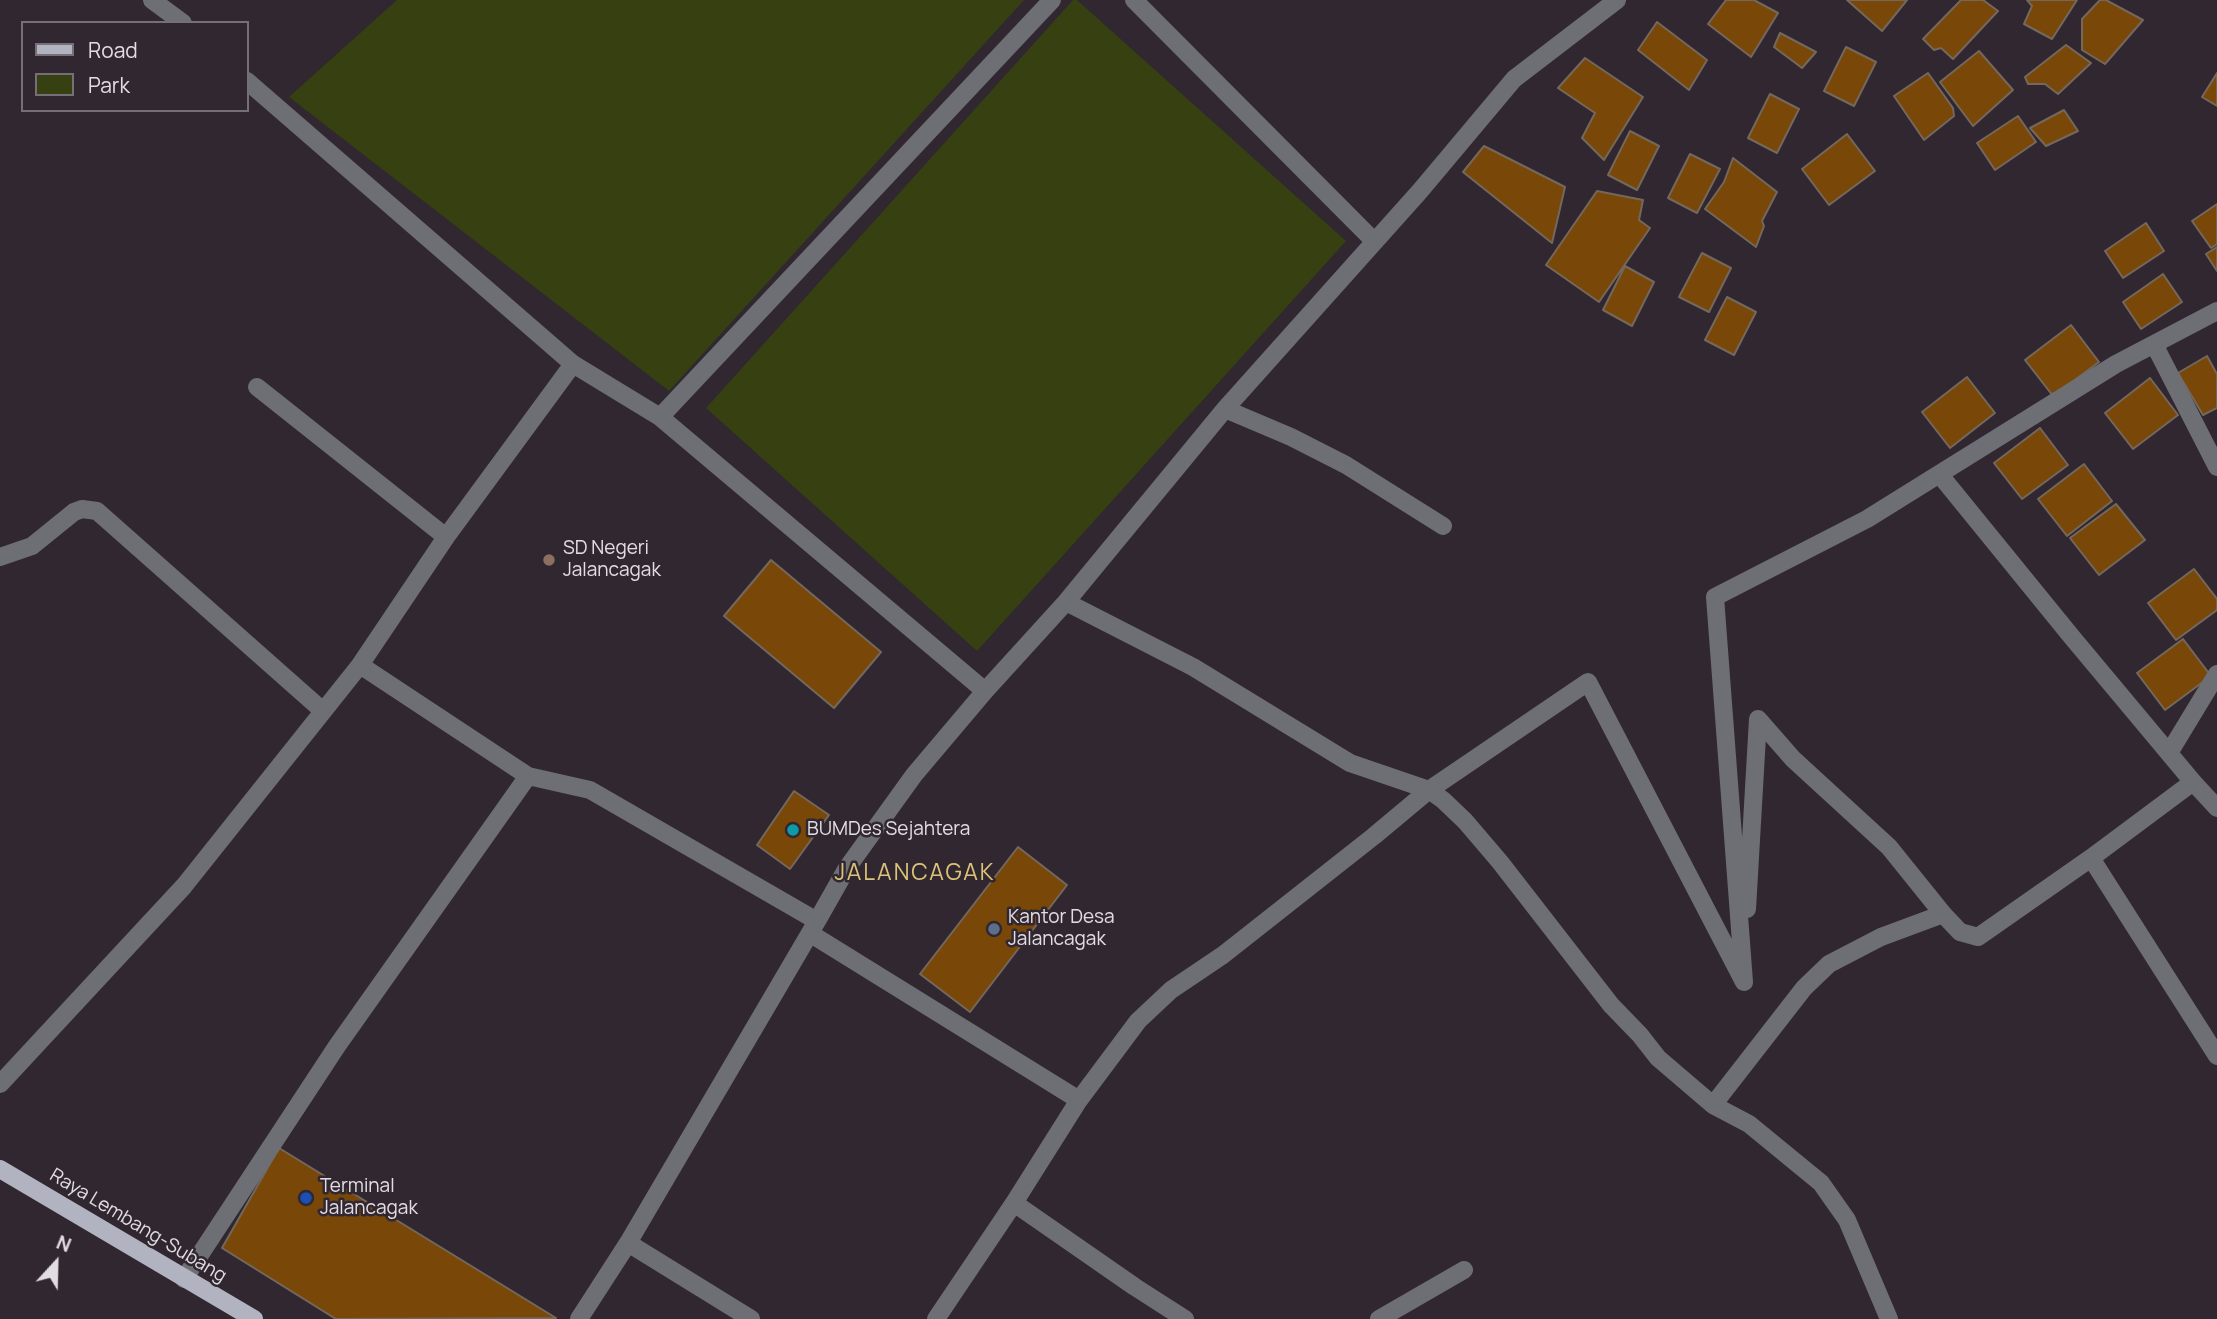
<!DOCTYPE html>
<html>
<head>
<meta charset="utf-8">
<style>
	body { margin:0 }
	#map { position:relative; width:2217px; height:1319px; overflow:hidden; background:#302731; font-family:Manrope,sans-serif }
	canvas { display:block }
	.legend { position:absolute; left:21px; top:21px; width:228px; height:91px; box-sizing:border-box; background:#302731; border:2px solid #776f78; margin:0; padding:9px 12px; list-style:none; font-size:21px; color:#e2dce3 }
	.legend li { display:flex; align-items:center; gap:14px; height:35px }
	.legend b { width:35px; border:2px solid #776f78 }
	.north { position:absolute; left:21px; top:1228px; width:70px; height:70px; -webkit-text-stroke:5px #302731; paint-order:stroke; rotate:22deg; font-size:19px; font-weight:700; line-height:28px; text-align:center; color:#e2dce3 }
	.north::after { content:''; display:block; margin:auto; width:24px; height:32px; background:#e2dce3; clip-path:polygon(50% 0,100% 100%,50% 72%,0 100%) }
</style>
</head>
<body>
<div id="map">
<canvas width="2217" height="1319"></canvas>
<ul class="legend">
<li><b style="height:9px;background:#b1b3c0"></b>Road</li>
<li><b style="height:19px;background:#364011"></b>Park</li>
</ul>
<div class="north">N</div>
</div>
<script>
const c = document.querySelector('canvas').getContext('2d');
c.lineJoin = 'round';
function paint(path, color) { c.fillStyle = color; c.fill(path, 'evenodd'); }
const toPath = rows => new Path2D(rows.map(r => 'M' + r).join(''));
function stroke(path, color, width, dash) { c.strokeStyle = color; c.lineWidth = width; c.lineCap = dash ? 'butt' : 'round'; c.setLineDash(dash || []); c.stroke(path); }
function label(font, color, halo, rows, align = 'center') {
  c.font = font + ' Manrope,sans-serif'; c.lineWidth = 5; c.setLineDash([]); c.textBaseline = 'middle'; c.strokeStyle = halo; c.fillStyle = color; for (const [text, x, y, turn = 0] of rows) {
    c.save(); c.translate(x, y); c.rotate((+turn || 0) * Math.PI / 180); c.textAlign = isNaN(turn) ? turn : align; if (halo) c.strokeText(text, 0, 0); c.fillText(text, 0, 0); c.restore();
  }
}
const green = toPath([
	[397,0,1024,0,669,391,289,97],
	[1073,0,1077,0,1346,241,977,651,706,408]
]);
const building = toPath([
	[1726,0,1754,0,1778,13,1751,57,1708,24,1726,0],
	[1847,0,1907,0,1882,31,1847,0],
	[1961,0,1983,0,1998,11,1953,59,1941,48,1934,50,1923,39,1961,0],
	[2027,0,2077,0,2052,39,2024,24,2032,6,2027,0],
	[2100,0,2106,0,2143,20,2105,64,2082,50,2082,19,2100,0],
	[1657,22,1707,60,1689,90,1638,50,1657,22],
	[1780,33,1816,52,1802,68,1774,47,1780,33],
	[2066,45,2091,63,2058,94,2045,84,2028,84,2025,77,2066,45],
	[1846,47,1876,62,1854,106,1824,91,1846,47],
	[1979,51,2013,90,1973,126,1940,82,1979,51],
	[1585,58,1643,97,1604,160,1582,138,1595,113,1558,88,1585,58],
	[1928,73,1953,108,1954,116,1924,140,1894,96,1928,73],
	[2217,73,2217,106,2202,97,2217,73],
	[1770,94,1799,109,1777,153,1748,138,1770,94],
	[2064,110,2078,131,2046,146,2030,128,2064,110],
	[2018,116,2036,142,1995,170,1977,143,2018,116],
	[1630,131,1659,146,1637,190,1608,175,1630,131],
	[1847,134,1875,171,1829,205,1802,169,1847,134],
	[1484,146,1565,187,1552,243,1463,172,1484,146],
	[1690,154,1720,169,1697,213,1668,198,1690,154],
	[1733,158,1777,192,1762,221,1764,226,1756,247,1705,209,1724,182,1733,158],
	[1597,191,1643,200,1639,220,1650,228,1599,302,1546,265,1597,191],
	[2217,204,2217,244,2211,248,2192,221,2217,204],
	[2146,223,2164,251,2123,278,2105,251,2146,223],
	[2217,247,2217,271,2206,254,2217,247],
	[1702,253,1731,268,1709,312,1679,297,1702,253],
	[1625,266,1654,282,1632,326,1603,310,1625,266],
	[2163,274,2182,302,2141,329,2123,302,2163,274],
	[1727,297,1756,312,1734,355,1705,340,1727,297],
	[2071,325,2099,362,2053,396,2025,360,2071,325],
	[2207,356,2217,374,2217,408,2203,415,2178,373,2207,356],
	[1967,377,1995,413,1950,448,1922,412,1967,377],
	[2150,378,2178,415,2133,449,2105,413,2150,378],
	[2040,428,2068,465,2022,499,1994,463,2040,428],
	[2084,464,2112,501,2067,536,2038,499,2084,464],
	[2116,504,2145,540,2099,575,2070,538,2116,504],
	[771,560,881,652,834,708,724,616,771,560],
	[2194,569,2217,599,2217,610,2176,640,2148,603,2194,569],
	[2183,639,2211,676,2165,710,2137,673,2183,639],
	[794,791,829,815,790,869,757,845,794,791],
	[1018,847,1067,885,970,1012,920,974,1018,847],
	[279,1148,556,1318,336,1319,222,1248,279,1148]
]);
const minor = toPath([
	[152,0,183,23],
	[1134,0,1374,241],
	[247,81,573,364,660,417,985,691],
	[2154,344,2217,467],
	[257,387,446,537],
	[1225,409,1291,437,1346,465,1443,526],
	[660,417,1052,0],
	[1940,475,2071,636,2193,782,2217,808],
	[0,557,32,546,74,512,82,509,97,511,323,711],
	[1066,602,1193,667,1350,763,1429,790,1443,800,1465,821,1500,862,1611,1005,1640,1035,1658,1058,1713,1105,1749,1124,1821,1183,1847,1220,1889,1319],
	[360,665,528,776,590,790,817,921,847,868,914,775,985,691,1066,602,1225,409,1420,191,1514,79,1617,0],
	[2169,753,2217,674],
	[2091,858,2217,1056],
	[1747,909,1758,719,1793,759,1889,847,1943,914,1960,932,1978,937,2091,858,2193,782],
	[811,934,1079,1100],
	[0,1084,184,886,360,665,446,537,573,364],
	[1713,1105,1804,988,1829,964,1881,937,1943,914],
	[1014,1203,1079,1100,1138,1021,1171,990,1223,955,1374,836,1429,790,1588,682,1744,982,1715,597,1867,519,2116,364,2217,311],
	[628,1243,751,1319],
	[184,1279,337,1046,528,776],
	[579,1319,628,1243,817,921],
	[936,1319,1014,1203,1135,1287,1185,1319],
	[1379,1319,1464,1270]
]);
const major = toPath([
	[0,1169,254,1319]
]);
const markers = [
	[549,560,7,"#8d6e63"],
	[793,830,7,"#0f9aa8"],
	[994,929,7,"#5c6f8a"],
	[306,1198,7,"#1a4fb4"]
];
const poiNames = [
	["SD Negeri",563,549],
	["Jalancagak",563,571],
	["BUMDes Sejahtera",807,830],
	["Kantor Desa",1008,918],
	["Jalancagak",1008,940],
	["Terminal",320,1187],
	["Jalancagak",320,1209]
];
const streetNames = [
	["Raya Lembang-Subang",138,1226,31]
];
const quarterNames = [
	["JALANCAGAK",915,874]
];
paint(green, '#364011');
paint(building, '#794708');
stroke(building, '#74685d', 2);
stroke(minor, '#6e6e75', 18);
stroke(major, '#b1b3c0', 18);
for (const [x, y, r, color] of markers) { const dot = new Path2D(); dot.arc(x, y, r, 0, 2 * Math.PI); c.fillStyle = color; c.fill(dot); stroke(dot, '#302731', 2.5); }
label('19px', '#e2dce3', '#302731', poiNames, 'left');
label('19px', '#e2dce3', '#302731', streetNames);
c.letterSpacing = '2px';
label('23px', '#dcc377', '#302731', quarterNames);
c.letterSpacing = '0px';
</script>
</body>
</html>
